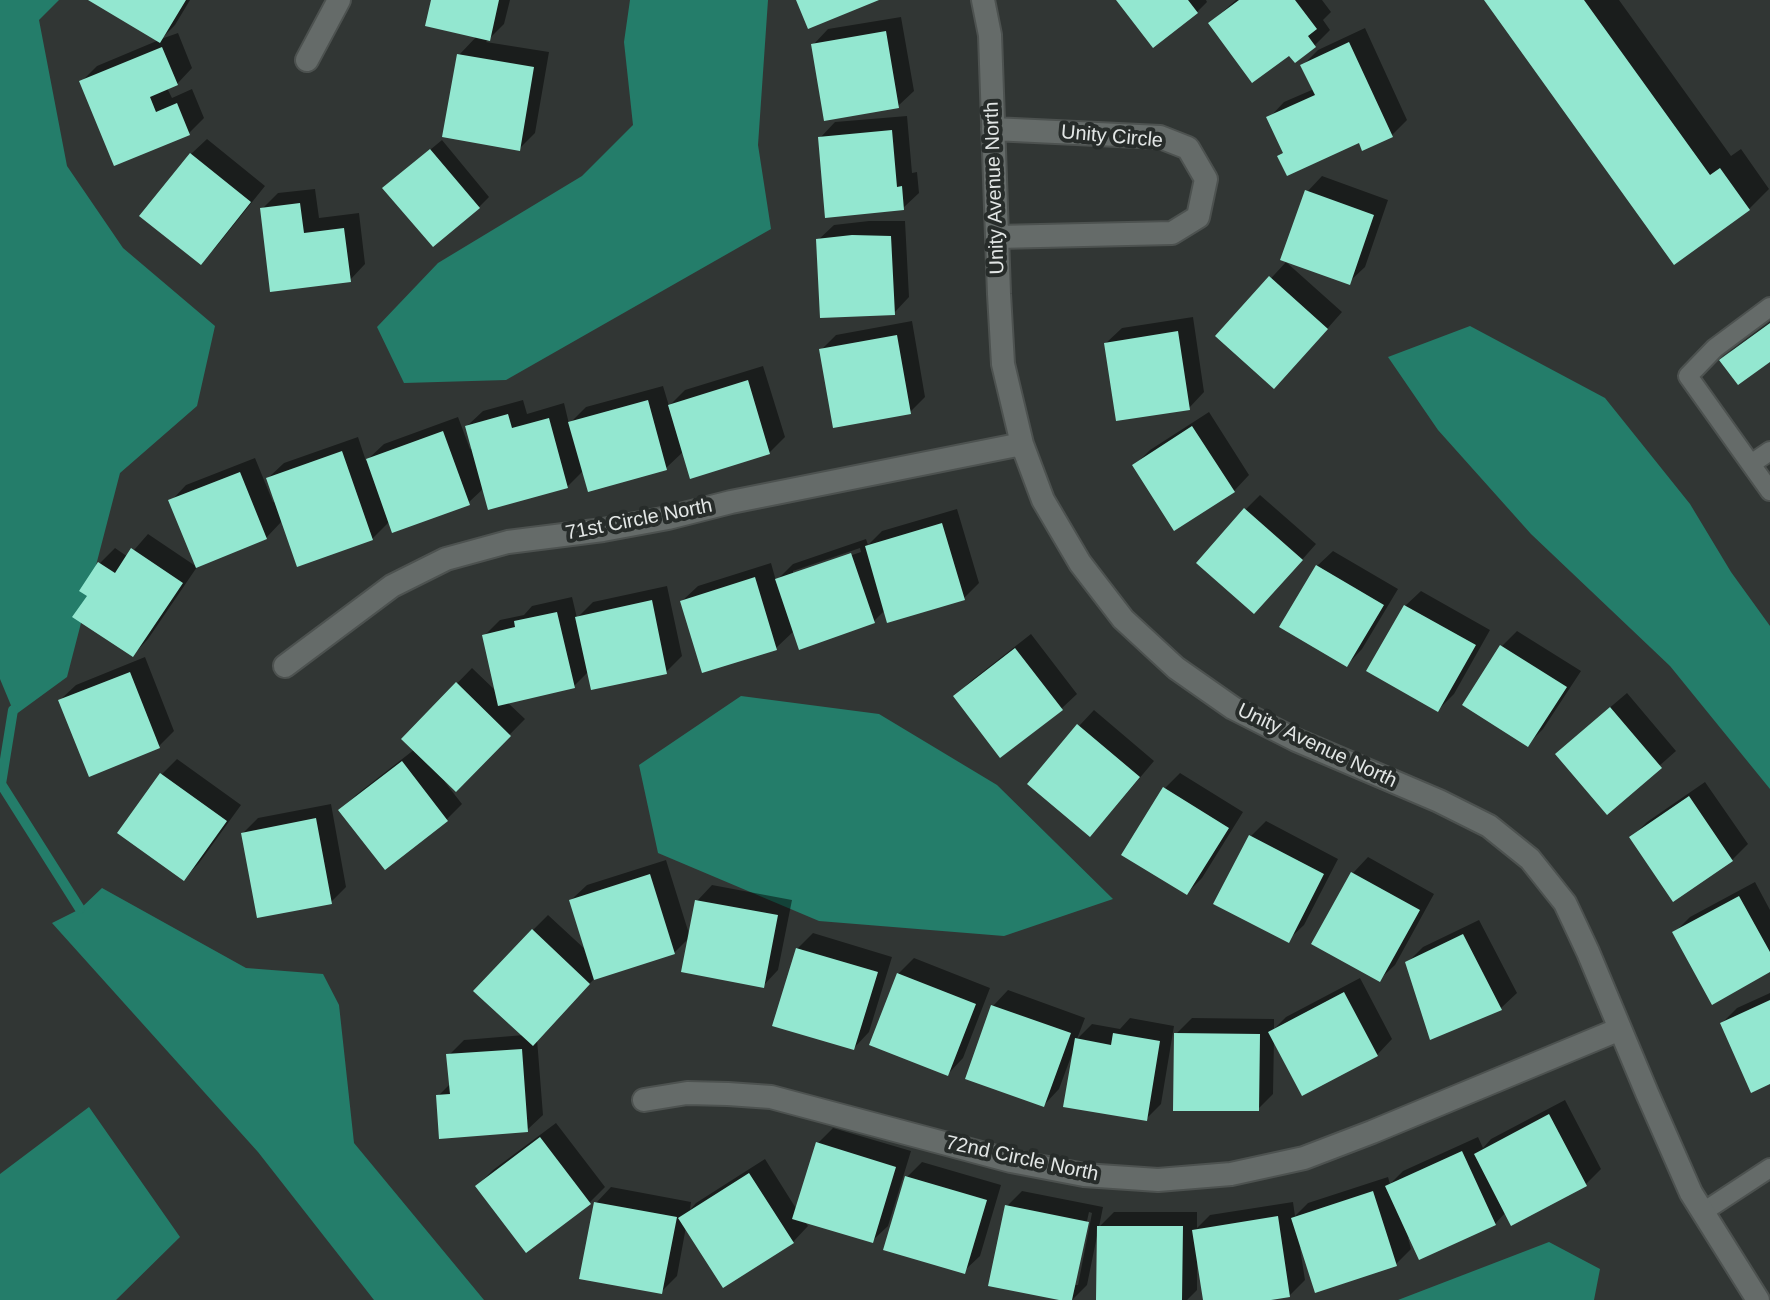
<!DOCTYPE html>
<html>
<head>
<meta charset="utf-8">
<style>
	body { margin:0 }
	canvas { display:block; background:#313634 }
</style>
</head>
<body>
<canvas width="1770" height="1300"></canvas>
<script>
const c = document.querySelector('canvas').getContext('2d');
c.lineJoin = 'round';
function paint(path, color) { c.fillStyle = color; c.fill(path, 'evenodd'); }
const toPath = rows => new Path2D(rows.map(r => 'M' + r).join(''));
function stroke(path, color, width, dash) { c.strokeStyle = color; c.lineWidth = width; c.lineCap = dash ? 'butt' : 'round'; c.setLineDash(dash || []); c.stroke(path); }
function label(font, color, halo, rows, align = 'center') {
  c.font = font + ' Arial,sans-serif'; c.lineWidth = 8; c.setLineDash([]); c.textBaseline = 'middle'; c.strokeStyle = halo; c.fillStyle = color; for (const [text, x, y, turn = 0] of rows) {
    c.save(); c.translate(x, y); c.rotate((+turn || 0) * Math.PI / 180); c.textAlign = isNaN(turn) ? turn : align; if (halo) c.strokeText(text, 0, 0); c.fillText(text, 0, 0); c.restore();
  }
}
const water = toPath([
	[0,0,59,0,39,20,67,166,123,248,215,326,197,406,120,473,67,677,15,715,0,679],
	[630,0,768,0,758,145,771,229,506,380,404,383,377,327,438,263,582,176,633,125,624,42],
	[1470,326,1605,398,1690,504,1731,572,1770,626,1770,789,1670,666,1531,534,1438,430,1388,357],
	[741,696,879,714,997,785,1113,899,1004,936,819,921,658,853,639,765],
	[102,888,246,968,323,974,339,1005,354,1143,484,1300,374,1300,258,1152,52,923,80,909],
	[89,1107,180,1237,116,1300,0,1300,0,1174],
	[1549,1242,1600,1269,1594,1300,1398,1300]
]);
const shadow = toPath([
	[93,0,190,0,175,25,161,39,178,33,192,68,177,84,167,88,172,98,192,89,204,118,189,133,81,82,97,66,159,40],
	[433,0,510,0,504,24,486,42,549,52,535,133,519,149,459,55,477,36],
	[1118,0,1206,0,1207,2,1197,12],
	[1236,0,1322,0,1331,12,1323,20,1330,30,1315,45,1290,53,1210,23],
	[1486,0,1619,0,1731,156,1741,149,1769,189,1749,209],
	[901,17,914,91,898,106,813,45,828,29],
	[1365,28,1407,120,1392,135,1360,140,1269,118,1284,102,1314,89,1303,65,1318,50],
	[907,116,912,173,917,172,919,193,903,208,820,138,835,122],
	[207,139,265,186,216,247,201,262,142,216,191,154],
	[442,140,489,197,479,207,384,188],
	[1322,176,1388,200,1365,267,1349,282,1307,192],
	[315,189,319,218,359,213,365,264,350,280,262,209,278,193],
	[869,221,905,221,909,297,894,313,818,240,834,225],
	[1286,262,1342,312,1290,371,1218,336],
	[1193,317,1204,392,1189,408,1106,343,1122,328],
	[912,321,925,397,910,412,821,350,836,335],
	[1770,322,1770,360,1722,360,1732,350],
	[763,366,785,437,769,453,684,451,666,468,584,470,567,487,484,488,468,503,390,521,372,539,283,520,266,538,171,501,186,485,255,458,273,502,276,501,268,478,284,463,358,437,366,461,384,444,458,417,470,449,473,448,467,426,483,411,523,400,527,414,564,403,569,424,586,407,663,386,669,406,685,390],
	[1209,412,1249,475,1234,491,1134,466,1150,450],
	[1260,495,1316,544,1270,596,1245,510],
	[957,509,979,583,964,598,885,610,874,621,795,630,776,648,682,601,698,586,771,563,776,581,793,564,866,539,868,545,882,531],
	[860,548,861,552,793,575,793,571],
	[148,534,197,567,148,639,133,655,89,596,100,563,115,548,128,557],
	[1333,551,1398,589,1362,649,1347,665,1317,566],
	[667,586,682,656,666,672,589,671,574,686,507,702,525,719,456,789,444,781,462,804,447,819,385,867,341,810,356,795,415,749,404,738,472,668,497,692,484,636,500,620,524,615,532,606,572,597,577,618,593,602],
	[1421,591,1490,630,1454,694,1438,710,1405,606],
	[1517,631,1581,671,1543,729,1528,744,1465,704,1502,646],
	[1031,634,1077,694,1061,709,955,696,971,681],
	[145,657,174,731,159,746,60,700,76,685],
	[1627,693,1676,751,1607,812,1573,739],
	[1094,710,1154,761,1105,819,1090,835,1079,726],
	[177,759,241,805,199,863,184,879,162,774],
	[1180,773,1243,812,1202,878,1187,893,1165,788],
	[1705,782,1748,844,1732,860,1674,900,1631,838,1647,822],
	[331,804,346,887,331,902,243,833,258,818],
	[1266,821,1338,859,1304,925,1288,940,1251,836],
	[1368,857,1434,894,1395,965,1379,980,1313,944,1353,873],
	[666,860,690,937,697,901,712,885,792,900,778,970,763,986,690,937,674,953,595,978,537,1039,543,1115,527,1130,438,1096,451,1083,449,1055,464,1040,524,1035,533,930,548,915,587,951,571,900,587,885],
	[1755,882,1770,910,1770,970,1674,933,1690,917],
	[1479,920,1517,993,1501,1008,1431,1037,1407,963,1423,947],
	[813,933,892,957,869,1032,854,1048,797,949],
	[914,958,990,988,963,1058,948,1074,898,974],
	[1360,978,1392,1039,1377,1055,1274,1038,1273,1094,1258,1109,1176,1034,1192,1018,1274,1019,1274,1029,1286,1017],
	[1008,990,1085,1018,1077,1039,1092,1024,1120,1029,1130,1018,1174,1026,1161,1104,1146,1119,1072,1054,1059,1089,1044,1105,993,1006],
	[1770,993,1770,1082,1722,1023,1737,1008],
	[1565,1100,1601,1169,1586,1184,1506,1212,1495,1224,1408,1238,1411,1249,1396,1264,1300,1248,1305,1280,1290,1295,1258,1300,1205,1300,1199,1263,1197,1263,1197,1290,1187,1300,1098,1300,1099,1237,1097,1236,1087,1285,1072,1300,1007,1206,1022,1191,1103,1207,1099,1227,1114,1212,1197,1212,1197,1228,1210,1215,1293,1202,1295,1216,1308,1203,1388,1177,1390,1184,1403,1171,1478,1137,1483,1148,1491,1139],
	[1089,1212,1092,1213,1078,1285,1073,1285],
	[556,1123,605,1187,590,1202,477,1186,493,1170],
	[833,1128,911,1151,888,1226,872,1241,804,1220,808,1226,793,1242,686,1227,677,1276,661,1292,596,1203,611,1187,691,1202,690,1210,696,1203,765,1159,797,1210,818,1143],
	[922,1162,1001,1185,980,1256,964,1271,907,1177]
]);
const stream = toPath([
	[13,710,1,784,80,909]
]);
const building = toPath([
	[88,0,186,0,160,43],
	[431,0,499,0,490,41,425,26],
	[796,0,879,0,808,29],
	[1116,0,1188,0,1198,13,1153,48],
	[1239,0,1295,0,1317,29,1308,36,1316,47,1295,63,1289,56,1252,83,1208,23],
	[1484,0,1584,0,1710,175,1720,168,1750,210,1674,265],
	[886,31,899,108,824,121,811,44],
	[1349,42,1393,137,1362,151,1359,143,1287,176,1277,156,1283,153,1266,117,1315,95,1300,65],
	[162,47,178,85,150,97,156,112,177,103,190,135,114,166,79,81],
	[457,54,534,67,520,151,442,137],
	[892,130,897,187,902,186,904,210,825,218,818,137],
	[430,149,480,208,433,247,382,188],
	[190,153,251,202,201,265,139,216],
	[1305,190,1374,215,1350,285,1280,260],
	[300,203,304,233,344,228,351,282,270,292,260,208],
	[852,235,891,236,895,315,820,318,816,239],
	[1269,276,1328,329,1274,389,1215,336],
	[1770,323,1770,362,1738,385,1719,360],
	[1178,331,1190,410,1116,421,1104,343],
	[897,335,911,414,833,428,819,349],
	[748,380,770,454,690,479,668,405],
	[648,400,667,470,588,492,568,422],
	[508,414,512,428,549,418,568,488,488,510,465,426],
	[1192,426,1235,492,1174,531,1132,465],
	[443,431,470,505,392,533,366,459],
	[342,451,373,540,297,567,266,478],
	[240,472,267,539,196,568,168,500],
	[1244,508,1303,560,1254,614,1196,563],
	[942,523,965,600,887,623,865,546],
	[131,548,183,583,133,657,72,617,87,596,79,591,98,562,115,573],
	[851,553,875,623,799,650,775,579],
	[1316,565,1384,605,1347,667,1279,627],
	[755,577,777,650,702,673,680,601],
	[652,600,667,674,591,690,575,617],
	[1404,605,1476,645,1438,712,1366,671],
	[557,612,575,688,498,706,482,635,515,627,514,621],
	[1500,645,1567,687,1528,747,1462,705],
	[1015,648,1063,710,1000,758,953,696],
	[130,672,160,748,89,777,58,700],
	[456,682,511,736,456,792,401,739],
	[1610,707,1662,768,1607,815,1555,754],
	[1077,724,1140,777,1090,837,1027,784],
	[402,761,448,821,385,870,338,810],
	[160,773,227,821,184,881,117,833],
	[1163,787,1229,828,1187,895,1121,855],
	[1689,796,1733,861,1673,902,1629,837],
	[316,818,332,904,257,918,241,833],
	[1249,835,1324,874,1289,943,1213,904],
	[1351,872,1420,910,1380,982,1311,944],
	[650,874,675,954,594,980,569,900],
	[1739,896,1770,952,1770,972,1712,1005,1672,932],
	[695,900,778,915,764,988,681,972],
	[532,929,590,984,533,1046,473,991],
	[1463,934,1502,1010,1430,1040,1405,962],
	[796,948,878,972,854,1050,772,1026],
	[897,973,976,1004,948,1076,869,1045],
	[1344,992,1378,1056,1302,1096,1268,1032],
	[1770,1000,1770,1084,1751,1093,1720,1023],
	[991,1005,1071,1033,1044,1107,965,1079],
	[1113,1033,1160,1041,1147,1121,1063,1107,1075,1038,1111,1045],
	[1174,1033,1260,1034,1259,1111,1173,1111],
	[522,1049,528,1132,439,1139,436,1095,450,1094,446,1054],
	[1549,1114,1587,1186,1511,1226,1474,1154],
	[540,1137,591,1204,526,1253,475,1186],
	[816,1142,896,1167,873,1243,792,1219],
	[1462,1151,1496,1225,1419,1260,1385,1186],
	[749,1173,794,1243,723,1288,678,1218],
	[905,1176,987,1200,965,1274,883,1250],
	[1373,1191,1397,1266,1315,1293,1291,1218],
	[594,1202,677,1217,662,1294,579,1279],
	[1005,1205,1089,1222,1072,1300,1059,1300,988,1286],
	[1278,1216,1290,1297,1271,1300,1203,1300,1192,1230],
	[1097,1226,1183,1226,1182,1300,1096,1300]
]);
const service = toPath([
	[1770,307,1715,348,1688,376,1770,491],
	[1751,464,1770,451],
	[1703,1212,1770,1168]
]);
const minor = toPath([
	[983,0,990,35,999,294,1003,364,1022,444,1043,500,1080,563,1123,619,1176,668,1233,708,1296,740,1439,801,1489,826,1530,859,1565,903,1588,952,1647,1093,1691,1193,1758,1300],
	[307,60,339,0],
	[993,129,1160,137,1188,148,1206,179,1198,217,1172,233,997,237],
	[285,666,392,586,446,559,508,542,603,530,668,518,731,502,1022,444],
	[644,1100,687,1093,728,1094,771,1097,1011,1161,1084,1175,1158,1180,1231,1174,1304,1158,1372,1132,1620,1029]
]);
const streetNames = [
	["Unity Circle",1112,137,5],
	["Unity Avenue North",995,188,-92],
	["71st Circle North",639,520,-11],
	["Unity Avenue North",1317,746,25],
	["72nd Circle North",1022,1159,12]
];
paint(water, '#247d6a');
paint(shadow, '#0007');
stroke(stream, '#247d6a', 10);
paint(building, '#93e7d0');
stroke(service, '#4d5250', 22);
stroke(minor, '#4d5250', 26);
stroke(service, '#656b69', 18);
stroke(minor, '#656b69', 22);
label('20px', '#e2e6e5', '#272c2a', streetNames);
</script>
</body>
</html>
